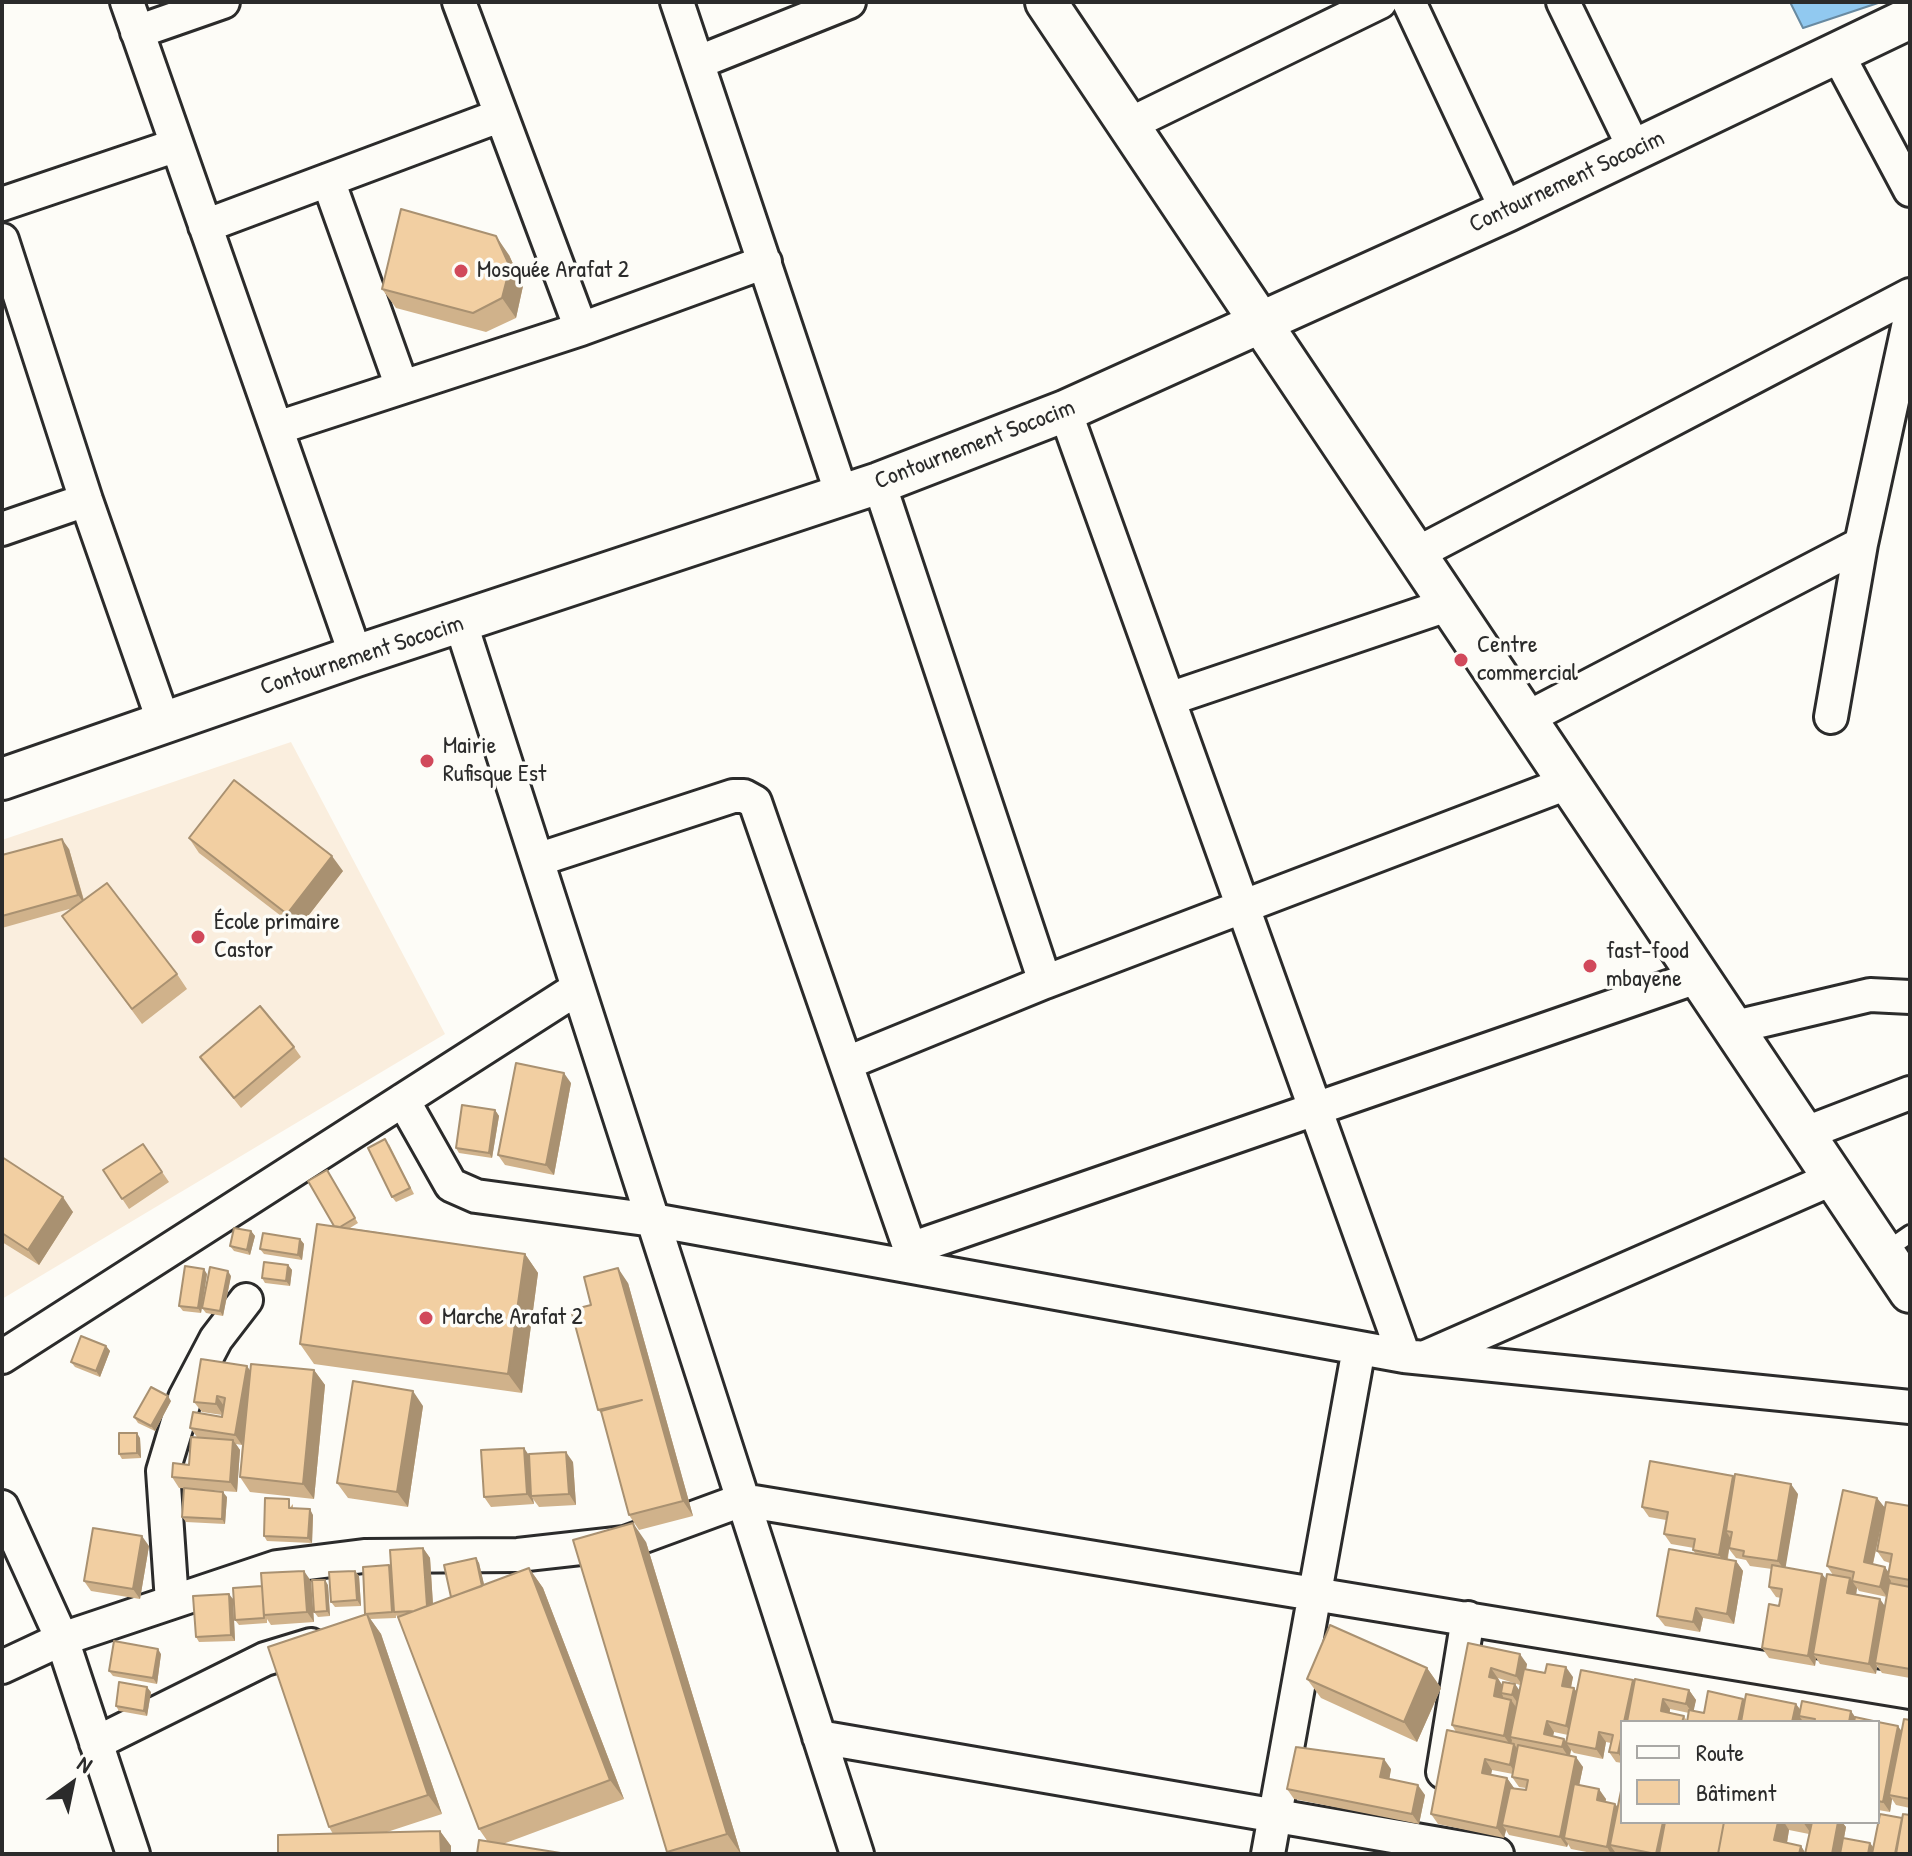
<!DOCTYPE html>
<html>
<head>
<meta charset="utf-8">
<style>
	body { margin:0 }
	#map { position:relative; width:1912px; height:1856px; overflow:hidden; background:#fdfcf7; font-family:"Patrick Hand",sans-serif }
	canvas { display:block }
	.frame { position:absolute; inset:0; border:4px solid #2b2b2b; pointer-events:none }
	.legend { position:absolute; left:1620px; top:1720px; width:260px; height:104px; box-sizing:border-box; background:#fdfcf7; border:2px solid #a9a8a5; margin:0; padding:10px 14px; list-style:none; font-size:24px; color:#2b2b2b }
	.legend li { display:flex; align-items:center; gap:16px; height:40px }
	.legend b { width:40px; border:2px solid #a9a8a5 }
	.north { position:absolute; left:32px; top:1744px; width:80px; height:80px; -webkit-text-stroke:6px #fdfcf7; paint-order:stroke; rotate:33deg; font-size:22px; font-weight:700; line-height:32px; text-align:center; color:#2b2b2b }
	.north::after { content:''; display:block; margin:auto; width:28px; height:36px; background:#2b2b2b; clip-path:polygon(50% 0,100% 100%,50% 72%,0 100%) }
</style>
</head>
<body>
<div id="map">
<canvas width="1912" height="1856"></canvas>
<div class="frame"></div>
<ul class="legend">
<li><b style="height:10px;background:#fdfcf7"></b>Route</li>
<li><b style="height:22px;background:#f2cfa2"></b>Bâtiment</li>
</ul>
<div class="north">N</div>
</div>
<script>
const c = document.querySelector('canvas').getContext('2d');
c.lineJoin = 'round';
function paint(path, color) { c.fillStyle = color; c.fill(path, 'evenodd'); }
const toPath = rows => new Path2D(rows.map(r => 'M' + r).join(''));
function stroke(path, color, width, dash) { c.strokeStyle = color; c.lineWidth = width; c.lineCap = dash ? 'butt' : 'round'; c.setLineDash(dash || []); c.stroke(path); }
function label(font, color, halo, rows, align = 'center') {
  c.font = font + ' "Patrick Hand",sans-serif'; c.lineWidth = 7; c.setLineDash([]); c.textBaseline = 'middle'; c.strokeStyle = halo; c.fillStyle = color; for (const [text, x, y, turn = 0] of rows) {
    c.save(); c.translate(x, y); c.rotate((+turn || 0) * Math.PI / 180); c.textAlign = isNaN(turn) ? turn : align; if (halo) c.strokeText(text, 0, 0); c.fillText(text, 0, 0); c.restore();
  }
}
const built = toPath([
	[291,742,445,1034,2,1299,2,840]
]);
const water = toPath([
	[1790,2,1881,2,1803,28,1790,2]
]);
const service = toPath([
	[1884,1252,1910,1234]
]);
const minor = toPath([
	[127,2,356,656],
	[459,2,581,329],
	[677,2,842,495],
	[1409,2,1507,211],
	[1563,2,1635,150],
	[137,32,223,2],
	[1837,53,1910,190],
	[699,62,849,2],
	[1128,125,1380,2],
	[328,180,402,387],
	[2,204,177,145],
	[205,226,499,116],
	[2,240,86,500,164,723],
	[1065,411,1404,1356],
	[277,428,581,329,765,262],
	[879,483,1045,982],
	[2,529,86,500],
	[1416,554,1910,295],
	[461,624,857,1854],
	[1169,699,1450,604],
	[1831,717,1861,544,1910,318],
	[1527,718,1861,544],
	[537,860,733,796,744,796,755,802,916,1266],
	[1735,1027,1870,995,1910,997],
	[847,1063,1045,982,1570,782],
	[403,1100,451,1185,476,1196,653,1220,1404,1356,1910,1407],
	[1806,1133,1910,1093],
	[910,1249,1700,976],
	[2,1357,578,988],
	[1426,1357,1836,1177],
	[2,1507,62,1639,133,1854],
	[172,1602,163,1471,185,1398,216,1339,246,1300],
	[2,1667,62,1639,277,1567,364,1556,518,1555,625,1543,742,1500,1910,1692],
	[819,1737,1497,1854],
	[96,1743,265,1659,311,1645],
	[1443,1772,1468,1618],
	[1268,1854,1359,1348]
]);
const tertiary = toPath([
	[1046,2,1910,1292],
	[2,779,356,656,879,483,1065,411,1507,211,1910,18]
]);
const wall = toPath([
	[509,255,523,286,516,318,486,332,396,308,382,289],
	[189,838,343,871,298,929,199,853],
	[69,849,84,900,177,974,187,989,142,1024,62,916,73,908,2,928,2,855],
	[294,1047,301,1057,241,1108,200,1057],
	[571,1083,554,1175,505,1165,498,1155],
	[495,1110,499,1116,492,1158,459,1153,456,1148],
	[143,1144,169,1182,129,1209,103,1170],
	[389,1144,414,1194,396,1202,392,1197],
	[2,1157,73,1212,39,1265,2,1242],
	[330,1176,358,1223,350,1228,525,1254,538,1273,522,1393,314,1364,300,1344,334,1226],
	[251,1231,255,1236,250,1255,234,1251,230,1246],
	[300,1239,304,1244,302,1260,264,1254,260,1249],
	[288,1265,292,1270,290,1286,265,1283,262,1278],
	[207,1274,201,1313,183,1311,179,1306],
	[231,1276,223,1316,206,1313,202,1308],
	[628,1283,693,1516,639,1530,629,1515,602,1414,598,1410,591,1305],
	[106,1346,110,1351,100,1377,75,1367,71,1362],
	[314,1370,325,1385,314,1499,250,1492,240,1477,242,1445,236,1444,240,1450,237,1492,179,1488,172,1477,189,1465,197,1437,190,1428,222,1417,222,1415,202,1412,194,1402,250,1371],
	[171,1401,155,1431,138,1423,134,1417],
	[423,1406,408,1507,348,1498,337,1483],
	[140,1438,141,1458,122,1459,119,1454],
	[529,1456,573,1462,576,1505,539,1507,533,1499,534,1504,491,1507,484,1497],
	[1733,1476,1735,1479,1798,1494,1785,1567,1822,1574,1826,1579,1833,1575,1827,1566,1877,1498,1885,1508,1873,1564,1888,1572,1890,1563,1884,1561,1877,1551,1910,1506,1910,1678,1882,1673,1877,1666,1876,1674,1820,1664,1816,1658,1815,1666,1769,1658,1762,1648,1779,1606,1781,1598,1776,1597,1769,1587,1772,1569,1750,1566,1746,1560,1736,1558,1729,1549,1728,1559,1736,1561,1743,1571,1734,1624,1703,1618,1700,1632,1665,1626,1657,1616,1695,1553,1693,1550,1694,1548,1671,1544,1664,1534,1666,1520,1649,1517,1642,1507],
	[1857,1588,1859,1591,1887,1597,1885,1606,1856,1594],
	[227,1497,225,1524,186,1522,182,1517],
	[293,1504,293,1509,313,1515,312,1543,267,1541,264,1536],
	[646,1542,741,1854,668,1854,667,1852],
	[149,1546,140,1599,91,1591,84,1581],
	[423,1548,430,1558,433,1604,451,1597,476,1558,479,1563,484,1585,529,1568,543,1588,624,1799,503,1844,488,1842,479,1829,399,1620,396,1615,396,1618,370,1619,381,1634,442,1814,387,1832,440,1831,451,1846,333,1834,329,1827,366,1615,391,1568],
	[355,1571,359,1576,361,1606,335,1607,331,1602],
	[311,1581,314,1622,271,1625,267,1619,267,1623,239,1625,235,1620,262,1586],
	[328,1585,330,1616,318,1617,314,1612],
	[233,1599,235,1641,199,1642,196,1637],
	[1468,1643,1527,1664,1526,1669,1573,1677,1571,1688,1574,1688,1576,1692,1633,1680,1635,1683,1689,1690,1696,1700,1693,1711,1704,1713,1745,1702,1796,1704,1800,1709,1856,1717,1878,1722,1803,1722,1802,1720,1622,1722,1622,1763,1616,1762,1609,1752,1611,1743,1606,1742,1603,1759,1574,1753,1571,1750,1570,1756,1583,1767,1579,1785,1606,1799,1605,1802,1615,1804,1618,1807,1622,1822,1842,1822,1846,1827,1844,1838,1873,1847,1910,1854,1616,1854,1615,1852,1614,1854,1597,1854,1571,1849,1568,1844,1567,1847,1509,1835,1506,1830,1504,1838,1438,1824,1431,1814,1456,1732,1452,1725],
	[1498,1678,1520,1685,1519,1691,1515,1684,1502,1686],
	[1670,1709,1689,1713,1687,1721,1684,1716,1670,1713],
	[1554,1732,1568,1735,1567,1742,1564,1739,1553,1736],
	[1492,1770,1513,1774,1512,1777,1519,1787,1526,1788,1526,1790,1514,1788,1507,1778,1491,1775],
	[1789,1830,1809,1834,1805,1853,1801,1846,1787,1843],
	[161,1654,157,1684,113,1676,109,1671],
	[1427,1668,1441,1688,1417,1742,1321,1698,1307,1679],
	[151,1692,147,1716,119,1711,116,1706],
	[1910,1720,1910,1808,1896,1805,1892,1799,1890,1812,1878,1810,1878,1722,1901,1732],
	[1391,1769,1389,1779,1425,1795,1419,1824,1294,1799,1287,1789]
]);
const shadedWall = toPath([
	[496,236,509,255,523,286,516,318,502,298],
	[62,839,69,849,85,905,78,895],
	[332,856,343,871,298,929,287,914],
	[564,1073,571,1083,554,1175,546,1165],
	[495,1110,499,1116,492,1158,489,1153],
	[63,1197,73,1212,39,1265,28,1250],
	[251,1231,255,1236,250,1255,247,1250],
	[300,1239,304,1244,302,1260,298,1255],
	[525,1254,538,1273,522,1393,508,1374],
	[288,1265,292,1270,290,1286,286,1281],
	[618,1268,628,1283,693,1516,683,1501],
	[204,1269,207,1274,201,1313,198,1308],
	[228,1271,231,1276,223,1316,220,1311],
	[106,1346,110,1351,100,1377,96,1371],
	[247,1366,254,1376,242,1445,235,1435],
	[314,1370,325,1385,314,1499,303,1484],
	[413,1391,423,1406,408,1507,397,1492],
	[168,1396,171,1401,155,1431,151,1426],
	[217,1396,224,1406,223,1415,216,1404],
	[137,1433,140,1438,141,1458,137,1453],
	[233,1440,240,1450,237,1492,230,1482],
	[524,1448,531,1458,531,1496,533,1499,534,1504,527,1494],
	[566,1452,573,1462,576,1505,569,1494],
	[1733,1476,1740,1486,1726,1531,1731,1539,1726,1565,1719,1555],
	[1791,1484,1798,1494,1785,1571,1778,1561],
	[223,1492,227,1497,225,1524,222,1519],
	[1877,1498,1885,1508,1871,1572,1864,1562],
	[310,1509,313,1515,312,1543,308,1538],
	[633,1523,646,1542,741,1854,727,1834],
	[142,1536,149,1546,140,1599,133,1589],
	[423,1548,430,1558,434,1621,427,1610],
	[476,1558,479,1563,488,1601,484,1595],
	[1736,1561,1743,1571,1734,1624,1727,1614],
	[1885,1567,1892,1577,1888,1576,1891,1581,1887,1597,1880,1587],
	[529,1568,543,1588,624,1799,610,1780],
	[304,1571,311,1581,314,1622,307,1612],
	[355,1571,359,1576,361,1606,357,1600],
	[1822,1574,1830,1584,1813,1654,1816,1658,1815,1666,1808,1656],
	[1850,1578,1857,1588,1855,1603,1847,1593],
	[325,1580,328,1585,330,1616,327,1611],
	[229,1594,233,1599,235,1641,231,1635],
	[1880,1599,1887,1609,1875,1663,1877,1666,1876,1674,1869,1664],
	[1696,1608,1703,1618,1700,1632,1693,1622],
	[367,1614,381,1634,442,1814,428,1795],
	[158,1649,161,1654,157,1684,153,1678],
	[1520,1654,1527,1664,1523,1686,1516,1676],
	[1566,1667,1573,1677,1569,1696,1562,1686],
	[1427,1668,1441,1688,1417,1742,1404,1722],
	[1491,1668,1505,1689,1501,1693,1503,1696,1501,1706,1494,1696,1489,1677],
	[1633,1680,1640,1690,1634,1722,1624,1722],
	[1515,1684,1522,1694,1519,1705,1512,1695],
	[147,1687,151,1692,147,1716,144,1711],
	[1574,1688,1581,1698,1574,1736,1566,1726],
	[1689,1690,1696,1700,1693,1714,1686,1704],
	[1663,1699,1670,1709,1668,1721,1661,1711],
	[1743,1699,1750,1709,1747,1722,1738,1722],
	[1511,1700,1518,1710,1510,1737,1512,1740,1511,1746,1504,1736],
	[1796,1704,1803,1714,1799,1716,1802,1720,1801,1722,1792,1722],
	[1851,1711,1858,1721,1858,1722,1849,1722],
	[1547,1721,1554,1732,1551,1744,1544,1734],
	[1898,1726,1905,1736,1889,1795,1892,1799,1890,1812,1883,1802],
	[1599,1732,1606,1742,1603,1759,1596,1749],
	[1622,1734,1622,1753,1621,1752,1622,1759,1618,1753],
	[1564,1739,1571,1750,1569,1758,1562,1747],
	[1514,1744,1521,1754,1517,1775,1510,1765],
	[1576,1757,1583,1767,1568,1839,1564,1838,1568,1844,1567,1847,1560,1837],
	[1384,1759,1391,1769,1388,1787,1380,1777],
	[1485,1759,1492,1770,1489,1783,1482,1773],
	[1507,1778,1514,1788,1502,1825,1506,1830,1504,1838,1497,1828],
	[1418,1785,1425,1795,1419,1824,1412,1814],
	[1599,1789,1606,1799,1604,1810,1597,1800],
	[1615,1804,1622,1813,1610,1845,1615,1852,1614,1854,1611,1854,1607,1847],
	[1663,1822,1672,1822,1666,1854,1656,1854],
	[1778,1822,1784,1822,1789,1830,1785,1854,1774,1840],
	[1803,1822,1812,1822,1812,1835],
	[1838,1822,1842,1822,1846,1827,1841,1854,1832,1854],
	[440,1831,451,1846,451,1854,441,1854],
	[1870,1843,1874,1848,1873,1854,1868,1854],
	[1801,1846,1806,1854,1799,1854]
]);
const building = toPath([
	[401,209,496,236,510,267,502,298,473,313,382,289,401,209],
	[234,780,332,856,287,914,189,838,234,780],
	[62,839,78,895,2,916,2,855,62,839],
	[107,883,177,974,132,1009,62,916,107,883],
	[260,1006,294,1047,234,1098,200,1057,260,1006],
	[516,1063,564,1073,546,1165,498,1155,516,1063],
	[462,1105,495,1110,489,1153,456,1148,462,1105],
	[385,1139,410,1188,392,1197,368,1148,385,1139],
	[143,1144,162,1172,122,1199,103,1170,143,1144],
	[2,1157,63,1197,28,1250,2,1233,2,1157],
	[327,1170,355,1218,340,1227,334,1226,308,1181,327,1170],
	[317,1224,525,1254,508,1374,300,1344,317,1224],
	[234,1228,251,1231,247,1250,230,1246,234,1228],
	[263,1233,300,1239,298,1255,260,1249,263,1233],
	[264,1262,288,1265,286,1281,262,1278,264,1262],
	[185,1266,204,1269,198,1308,179,1306,185,1266],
	[210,1267,228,1271,220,1311,202,1308,210,1267],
	[618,1268,683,1501,629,1515,601,1411,642,1400,598,1410,571,1310,591,1305,584,1277,618,1268],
	[81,1336,106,1346,96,1371,71,1362,81,1336],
	[201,1359,247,1366,235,1435,190,1428,193,1412,222,1417,225,1398,217,1396,216,1404,194,1402,201,1359],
	[251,1364,314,1370,303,1484,240,1477,251,1364],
	[353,1381,413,1391,397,1492,337,1483,353,1381],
	[151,1387,168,1396,151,1426,134,1417,151,1387],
	[119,1433,137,1433,137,1453,119,1454,119,1433],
	[191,1437,233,1440,230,1482,172,1477,173,1463,189,1465,191,1437],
	[524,1448,527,1494,484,1497,481,1450,524,1448],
	[566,1452,569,1494,531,1496,529,1454,566,1452],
	[1650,1461,1733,1476,1719,1555,1693,1550,1695,1539,1664,1534,1668,1512,1642,1507,1650,1461],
	[1735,1474,1791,1484,1778,1561,1743,1556,1744,1551,1729,1548,1732,1532,1726,1531,1735,1474],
	[184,1488,223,1492,222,1519,182,1517,184,1488],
	[1843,1490,1877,1498,1864,1562,1885,1567,1880,1587,1852,1581,1854,1572,1827,1566,1843,1490],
	[265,1498,289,1499,289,1508,310,1509,308,1538,264,1536,265,1498],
	[1886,1502,1910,1506,1910,1580,1888,1576,1892,1554,1877,1551,1886,1502],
	[633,1523,727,1834,667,1852,573,1540,633,1523],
	[93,1528,142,1536,133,1589,84,1581,93,1528],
	[423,1548,427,1606,414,1611,394,1612,390,1550,423,1548],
	[1669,1549,1736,1561,1727,1614,1696,1608,1693,1622,1657,1616,1669,1549],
	[476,1558,482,1586,451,1597,444,1565,476,1558],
	[389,1565,392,1612,365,1614,363,1567,389,1565],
	[1772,1565,1822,1574,1808,1656,1762,1648,1769,1604,1779,1606,1782,1589,1769,1587,1772,1565],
	[529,1568,610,1780,479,1829,398,1617,529,1568],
	[304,1571,307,1612,264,1615,261,1573,304,1571],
	[355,1571,357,1600,331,1602,329,1572,355,1571],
	[1827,1574,1850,1578,1847,1593,1880,1599,1869,1664,1813,1654,1827,1574],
	[312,1580,325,1580,327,1611,314,1612,312,1580],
	[1889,1583,1910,1587,1910,1669,1875,1663,1889,1583],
	[262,1586,264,1618,235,1620,233,1588,262,1586],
	[229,1594,231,1635,196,1637,193,1596,229,1594],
	[367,1614,428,1795,329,1827,268,1647,367,1614],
	[1330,1625,1427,1668,1404,1722,1307,1679,1330,1625],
	[114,1641,158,1649,153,1678,109,1671,114,1641],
	[1468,1643,1520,1654,1516,1676,1491,1668,1489,1677,1497,1679,1494,1696,1511,1700,1504,1736,1452,1725,1468,1643],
	[1547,1664,1566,1667,1562,1686,1574,1688,1566,1726,1547,1721,1544,1734,1564,1739,1562,1747,1510,1737,1524,1669,1545,1673,1547,1664],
	[1581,1670,1633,1680,1624,1722,1622,1722,1622,1734,1618,1753,1609,1752,1613,1735,1599,1732,1596,1749,1566,1743,1581,1670],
	[1635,1679,1689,1690,1686,1704,1663,1699,1661,1711,1684,1716,1682,1722,1627,1722,1635,1679],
	[119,1682,147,1687,144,1711,116,1706,119,1682],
	[1503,1682,1515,1684,1512,1695,1501,1693,1503,1682],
	[1708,1691,1743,1699,1738,1722,1687,1722,1689,1710,1704,1713,1708,1691],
	[1746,1694,1796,1704,1792,1722,1741,1722,1746,1694],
	[1802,1701,1851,1711,1849,1722,1814,1722,1815,1719,1799,1716,1802,1701],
	[1855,1717,1878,1722,1854,1722,1855,1717],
	[1904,1719,1910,1720,1910,1799,1889,1795,1904,1719],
	[1878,1722,1898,1726,1883,1802,1878,1801,1878,1722],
	[1447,1730,1514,1744,1510,1765,1485,1759,1482,1773,1507,1778,1497,1828,1431,1814,1447,1730],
	[1518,1745,1576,1757,1560,1837,1502,1825,1510,1788,1526,1790,1528,1780,1512,1777,1518,1745],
	[1296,1747,1384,1759,1380,1777,1418,1785,1412,1814,1287,1789,1296,1747],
	[1574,1784,1599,1789,1597,1800,1615,1804,1607,1847,1564,1838,1574,1784],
	[1622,1786,1622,1822,1663,1822,1656,1854,1610,1845,1622,1786],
	[1880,1814,1902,1818,1895,1854,1872,1854,1880,1814],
	[1903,1814,1910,1815,1910,1854,1896,1854,1903,1814],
	[1665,1822,1724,1822,1718,1854,1659,1854,1665,1822],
	[1724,1822,1778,1822,1774,1840,1801,1846,1799,1854,1718,1854,1724,1822],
	[1812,1822,1838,1822,1832,1854,1805,1854,1812,1822],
	[440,1831,441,1854,278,1854,278,1835,440,1831],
	[1843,1838,1870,1843,1868,1854,1840,1854,1843,1838],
	[479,1840,567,1854,477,1854,479,1840]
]);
const markers = [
	[461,271,8,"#d1495b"],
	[1461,660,8,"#d1495b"],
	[427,761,8,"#d1495b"],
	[198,937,8,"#d1495b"],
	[1590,966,8,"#d1495b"],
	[426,1318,8,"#d1495b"]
];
const streetNames = [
	["Contournement Sococim",1567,182,-25],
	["Contournement Sococim",975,445,-21],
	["Contournement Sococim",362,656,-18]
];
const poiNames = [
	["Mosquée Arafat 2",477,271],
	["Centre",1477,646],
	["commercial",1477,674],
	["Mairie",443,747],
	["Rufisque Est",443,775],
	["École primaire",214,923],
	["Castor",214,951],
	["fast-food",1606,952],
	["mbayene",1606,980],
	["Marche Arafat 2",442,1318]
];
paint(built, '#faeede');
paint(water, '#91c9f0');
stroke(water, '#688aa1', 2);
stroke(service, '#2b2b2b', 22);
stroke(minor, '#2b2b2b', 38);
stroke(tertiary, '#2b2b2b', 46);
stroke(service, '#fdfcf7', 16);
stroke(minor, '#fdfcf7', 32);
stroke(tertiary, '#fdfcf7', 40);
paint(wall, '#d0b28b');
paint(shadedWall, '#a99171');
paint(building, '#f2cfa2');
stroke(building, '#a99171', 2);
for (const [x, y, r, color] of markers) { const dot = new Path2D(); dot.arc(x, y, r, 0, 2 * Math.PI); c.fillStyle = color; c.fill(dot); stroke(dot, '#fdfcf7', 3); }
label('24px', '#2b2b2b', '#fdfcf7', streetNames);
label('24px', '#2b2b2b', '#fdfcf7', poiNames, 'left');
</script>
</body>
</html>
